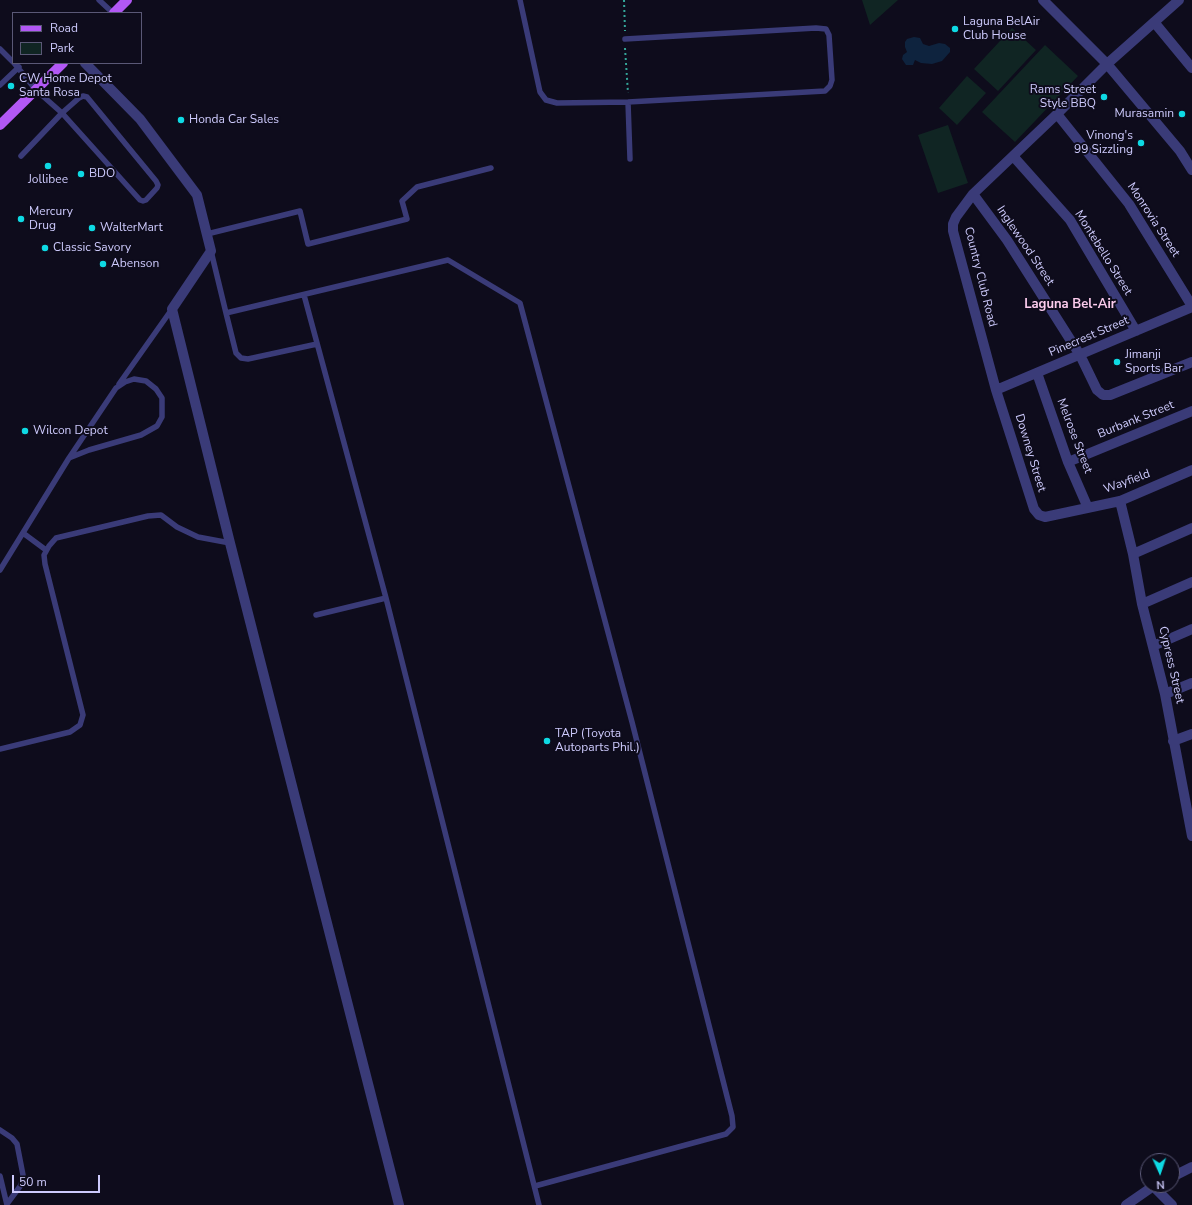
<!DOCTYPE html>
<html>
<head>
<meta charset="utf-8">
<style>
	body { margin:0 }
	#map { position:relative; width:1192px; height:1205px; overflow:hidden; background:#0e0c1c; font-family:"Nunito Sans",sans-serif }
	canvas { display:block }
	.legend { position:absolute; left:12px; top:12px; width:130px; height:52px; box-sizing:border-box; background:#0e0c1c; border:1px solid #5a5876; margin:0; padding:5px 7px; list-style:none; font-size:12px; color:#cdcafc }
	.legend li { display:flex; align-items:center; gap:8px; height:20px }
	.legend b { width:20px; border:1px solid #5a5876 }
	.north { position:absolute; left:1140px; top:1153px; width:40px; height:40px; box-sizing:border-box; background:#0e0c1c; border:1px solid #5a5876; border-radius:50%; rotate:177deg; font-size:11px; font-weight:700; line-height:16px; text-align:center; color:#cdcafc }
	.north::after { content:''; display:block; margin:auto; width:14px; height:18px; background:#0edae4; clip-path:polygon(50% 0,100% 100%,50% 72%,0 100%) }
	.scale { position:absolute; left:12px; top:1175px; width:88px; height:18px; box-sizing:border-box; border:2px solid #cdcafc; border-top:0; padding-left:5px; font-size:12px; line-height:14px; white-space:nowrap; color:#cdcafc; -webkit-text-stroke:3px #0e0c1c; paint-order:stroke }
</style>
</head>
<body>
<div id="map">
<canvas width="1192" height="1205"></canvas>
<ul class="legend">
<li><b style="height:5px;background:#b258f5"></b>Road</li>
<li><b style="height:11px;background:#102523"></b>Park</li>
</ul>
<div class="north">N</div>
<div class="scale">50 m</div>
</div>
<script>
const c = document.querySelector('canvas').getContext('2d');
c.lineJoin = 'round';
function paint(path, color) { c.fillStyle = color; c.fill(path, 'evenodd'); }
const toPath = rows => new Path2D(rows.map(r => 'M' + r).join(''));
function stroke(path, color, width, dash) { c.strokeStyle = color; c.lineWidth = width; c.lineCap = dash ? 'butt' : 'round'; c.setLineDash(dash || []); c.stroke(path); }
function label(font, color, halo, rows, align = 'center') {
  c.font = font + ' "Nunito Sans",sans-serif'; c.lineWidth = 4; c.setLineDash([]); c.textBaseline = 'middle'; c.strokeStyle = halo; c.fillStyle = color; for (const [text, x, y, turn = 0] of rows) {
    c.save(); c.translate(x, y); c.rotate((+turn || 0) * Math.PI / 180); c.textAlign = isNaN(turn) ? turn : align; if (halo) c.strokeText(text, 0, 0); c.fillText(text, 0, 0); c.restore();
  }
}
const green = toPath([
	[862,0,898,0,870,25],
	[1012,28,1036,50,998,91,974,69],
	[1045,45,1078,76,1015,142,982,112],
	[967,76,986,93,957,125,939,108],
	[948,125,968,183,938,193,918,135]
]);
const water = toPath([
	[914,37,920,38,923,44,929,46,939,43,945,44,950,48,950,52,942,61,932,64,921,63,915,60,913,65,906,65,902,59,903,55,907,52,905,47,905,42,907,39]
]);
const path = toPath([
	[624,0,625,31],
	[625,48,628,93]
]);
const lane = toPath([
	[99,0,113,13],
	[520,0,540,92,546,100,557,103,628,102,825,91,830,86,832,80,829,35,826,29,816,28,625,39],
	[0,49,13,62],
	[14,63,36,90,62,113,140,200,143,201,146,200,157,188,158,185,156,181,87,97,83,96,79,98,62,113,21,156],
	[0,85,19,67],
	[628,102,630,159],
	[207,234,300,211,308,244,407,219,402,201,417,187,491,168],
	[211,251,226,313,448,260,520,303,632,722,732,1116,733,1127,726,1134,535,1186],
	[304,295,386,598,539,1205],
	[226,313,236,353,241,358,248,359,317,344],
	[119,384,172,309],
	[23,533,46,550],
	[0,570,69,458,116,388,125,382,134,379,146,381,156,389,162,398,162,417,157,426,141,435,89,450,69,458],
	[316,615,386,598],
	[0,749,70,732,80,725,83,715,45,564,44,555,49,546,56,538,148,516,161,515,177,527,198,537,230,543],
	[0,1130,12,1138,17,1144,23,1175,21,1185,7,1204],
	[0,1176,7,1205]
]);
const street = toPath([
	[1043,0,1107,64,1180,151,1192,170],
	[1179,0,1107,64,1057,114,973,194,956,217,953,224,953,231,996,390,1034,509,1039,515,1045,517,1120,501,1192,470],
	[1154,22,1192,68],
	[85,63,140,119,197,195,211,251,172,309,230,543,399,1205],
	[1057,114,1129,204,1192,306],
	[1013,156,1070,220,1136,331],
	[973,194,1007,240,1080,355,1097,390,1103,395,1110,395,1192,362],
	[1037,373,1068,462,1088,508],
	[996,390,1192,307],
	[1068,462,1192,411],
	[1120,501,1133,554,1142,604,1165,694,1192,836],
	[1133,554,1192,528],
	[1142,604,1192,582],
	[1153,646,1192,629],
	[1165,694,1192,683],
	[1173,741,1192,734],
	[1172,1177,1192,1167],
	[1153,1186,1172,1205],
	[1126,1205,1155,1185]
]);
const primary = toPath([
	[114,13,127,0],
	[0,125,63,63]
]);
const markers = [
	[955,29,4,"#0edae4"],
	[11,86,4,"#0edae4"],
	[1104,97,4,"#0edae4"],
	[1182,114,4,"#0edae4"],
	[181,120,4,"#0edae4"],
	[1141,143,4,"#0edae4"],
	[48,166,4,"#0edae4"],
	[81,174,4,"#0edae4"],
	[21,219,4,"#0edae4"],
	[92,228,4,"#0edae4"],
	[45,248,4,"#0edae4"],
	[103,264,4,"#0edae4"],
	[1117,362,4,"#0edae4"],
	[25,431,4,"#0edae4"],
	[547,741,4,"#0edae4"]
];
const poiNames = [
	["Laguna BelAir",963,22],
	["Club House",963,36],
	["CW Home Depot",19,79],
	["Santa Rosa",19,93],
	["Rams Street",1096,90,"right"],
	["Style BBQ",1096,104,"right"],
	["Murasamin",1174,114,"right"],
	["Honda Car Sales",189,120],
	["Vinong's",1133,136,"right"],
	["99 Sizzling",1133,150,"right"],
	["BDO",89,174],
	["Jollibee",48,180,"center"],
	["Mercury",29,212],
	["Drug",29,226],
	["WalterMart",100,228],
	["Classic Savory",53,248],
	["Abenson",111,264],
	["Jimanji",1125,355],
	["Sports Bar",1125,369],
	["Wilcon Depot",33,431],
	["TAP (Toyota",555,734],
	["Autoparts Phil.)",555,748]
];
const streetNames = [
	["Monrovia Street",1153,220,57],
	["Inglewood Street",1025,246,56],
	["Montebello Street",1103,253,58],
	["Country Club Road",980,277,76],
	["Pinecrest Street",1089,337,-23],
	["Burbank Street",1136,420,-22],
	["Melrose Street",1074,436,69],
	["Downey Street",1030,453,73],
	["Wayfield",1127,482,-20],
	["Cypress Street",1171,665,77]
];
const neighbourhoodNames = [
	["Laguna Bel-Air",1070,305]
];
paint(green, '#102523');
paint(water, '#0e233e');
stroke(path, '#34a699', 2, [2, 3]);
stroke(lane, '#3a3b78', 5.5);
stroke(street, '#3a3b78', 10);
stroke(primary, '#b258f5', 10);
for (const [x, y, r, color] of markers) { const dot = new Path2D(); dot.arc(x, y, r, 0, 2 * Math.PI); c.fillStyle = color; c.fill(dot); stroke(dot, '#0e0c1c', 1.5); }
label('12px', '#cdcafc', '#0e0c1c', poiNames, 'left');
label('12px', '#cdcafc', '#0e0c1c', streetNames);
label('bold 13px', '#fccced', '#0e0c1c', neighbourhoodNames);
</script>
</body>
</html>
